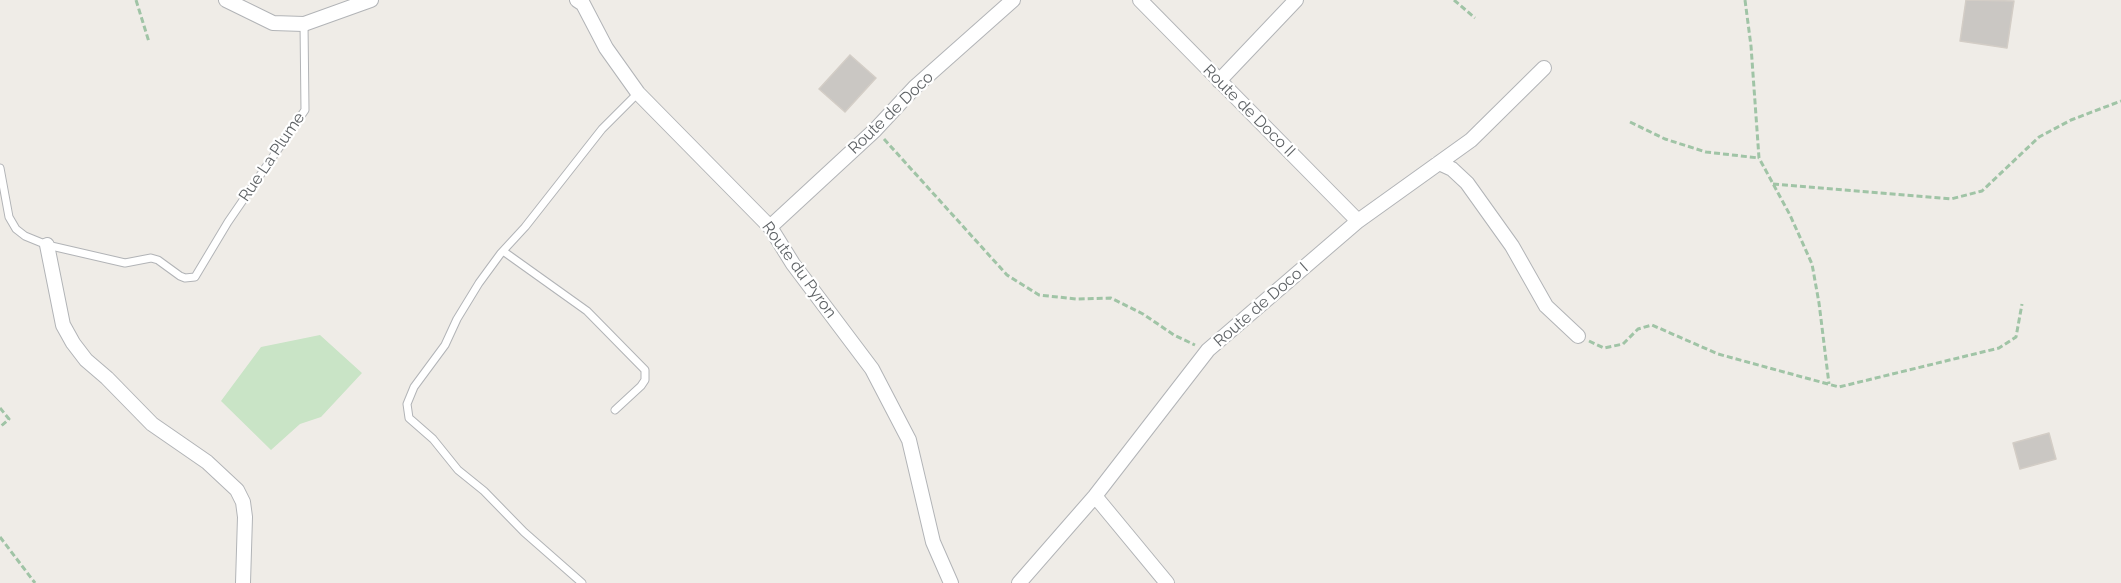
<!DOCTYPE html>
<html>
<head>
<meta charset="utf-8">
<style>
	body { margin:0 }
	canvas { display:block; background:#efece7 }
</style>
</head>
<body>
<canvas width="2121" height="583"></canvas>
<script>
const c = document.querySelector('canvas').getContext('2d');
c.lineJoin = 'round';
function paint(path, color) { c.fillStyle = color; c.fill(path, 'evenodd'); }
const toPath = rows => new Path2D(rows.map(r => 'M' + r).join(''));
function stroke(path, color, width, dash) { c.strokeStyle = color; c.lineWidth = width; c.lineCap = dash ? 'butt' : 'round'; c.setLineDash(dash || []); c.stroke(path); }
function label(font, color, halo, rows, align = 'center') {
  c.font = font + ' Raleway,sans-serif'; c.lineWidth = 4.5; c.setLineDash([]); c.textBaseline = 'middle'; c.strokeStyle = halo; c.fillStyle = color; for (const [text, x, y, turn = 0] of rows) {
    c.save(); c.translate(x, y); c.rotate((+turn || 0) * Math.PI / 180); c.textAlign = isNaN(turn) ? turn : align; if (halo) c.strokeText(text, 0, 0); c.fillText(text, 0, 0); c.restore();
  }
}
const green = toPath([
	[320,335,362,373,321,417,300,424,271,450,221,401,261,347]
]);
const building = toPath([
	[1966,0,2014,1,2007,48,1960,41,1966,0],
	[850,55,876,78,845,112,819,89,850,55],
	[2049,433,2056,459,2020,469,2013,443,2049,433]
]);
const path = toPath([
	[136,0,149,42],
	[1454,0,1475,18],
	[1745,0,1751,46,1759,158,1790,215,1812,264,1819,303,1829,384],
	[1630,122,1665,139,1706,152,1759,158],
	[884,139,1007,275,1039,295,1076,299,1111,298,1143,314,1174,335,1195,345],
	[1773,184,1951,199,1982,191,2039,137,2071,120,2121,101],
	[1589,341,1604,348,1623,344,1638,329,1652,325,1718,354,1839,387,1999,348,2016,337,2022,304],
	[0,408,9,419,0,427],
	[0,537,35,583]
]);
const service = toPath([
	[0,168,9,217,16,229,25,236,47,245,125,263,151,258,158,260,180,276,185,278,195,277,228,222,305,110,304,24],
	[503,251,587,311,645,370,645,380,641,386,615,410],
	[582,583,524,532,484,491,458,470,433,439,409,418,407,404,414,387,445,345,457,319,479,283,501,253,525,227,602,129,638,93]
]);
const minor = toPath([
	[226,0,273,23,304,24,371,0],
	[577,0,583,4,606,48,638,93,770,227,793,264,872,369,909,440,933,542,951,583],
	[1140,0,1358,221],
	[1219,81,1296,0],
	[1439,163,1452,169,1467,183,1512,246,1546,306,1578,336],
	[770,227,875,130,915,87,1013,0],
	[47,245,63,325,73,343,86,360,107,378,152,424,207,462,237,490,243,502,245,517,243,583],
	[1095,496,1167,583],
	[1019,583,1095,496,1208,350,1358,221,1471,140,1544,68]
]);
const streetNames = [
	["Route de Doco II",1249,111,45],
	["Route de Doco",891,113,-44],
	["Rue La Plume",272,157,-56],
	["Route du Pyron",799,270,54],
	["Route de Doco I",1261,305,-41]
];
paint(green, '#c9e4c6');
paint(building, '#cac7c3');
stroke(building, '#d3cdc6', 1.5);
stroke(service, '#b2b4b7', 9);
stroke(minor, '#b2b4b7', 16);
stroke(path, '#a0c4a6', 3, [6, 3]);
stroke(service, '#fff', 7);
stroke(minor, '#fff', 14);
label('16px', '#5e6265', '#fff', streetNames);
</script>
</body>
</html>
